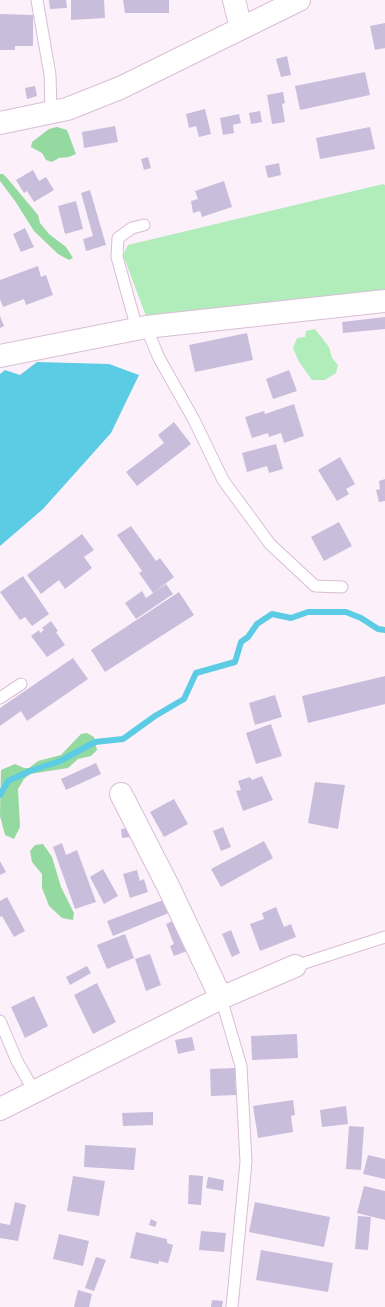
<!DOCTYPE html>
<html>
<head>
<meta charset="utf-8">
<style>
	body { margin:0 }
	canvas { display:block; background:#fcf0fa }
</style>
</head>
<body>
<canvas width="385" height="1307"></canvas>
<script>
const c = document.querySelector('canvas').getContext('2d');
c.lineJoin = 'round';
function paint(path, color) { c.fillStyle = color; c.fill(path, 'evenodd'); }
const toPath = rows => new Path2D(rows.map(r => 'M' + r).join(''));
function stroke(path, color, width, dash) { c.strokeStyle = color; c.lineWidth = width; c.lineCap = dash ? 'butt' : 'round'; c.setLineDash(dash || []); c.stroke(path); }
const green = toPath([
	[383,184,385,185,385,292,159,319,146,316,123,255,128,245],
	[315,329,329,347,332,358,338,365,336,373,325,380,312,380,299,362,293,348,297,338,305,337,306,331]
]);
const forest = toPath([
	[57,127,67,130,76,154,69,157,59,158,52,162,46,160,42,153,31,147,32,142,49,129],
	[0,174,3,174,7,178,38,215,40,223,49,234,66,247,73,258,69,260,58,254,34,231,15,201,0,181],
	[87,733,94,737,97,750,91,756,78,759,68,768,30,774,24,779,18,789,20,827,14,839,5,835,0,816,1,770,15,764,24,768,29,768,38,761,61,755,81,734],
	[43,844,52,857,61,887,74,913,73,920,62,918,49,906,42,888,42,874,32,862,30,851,35,845]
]);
const water = toPath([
	[37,362,109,364,139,375,111,433,43,509,0,546,0,374,5,370,20,375]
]);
const stream = toPath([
	[0,795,8,781,30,771,60,761,95,742,123,739,155,716,184,699,196,673,235,662,241,642,248,637,257,624,272,614,291,618,308,612,346,612,361,618,378,629,385,630]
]);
const building = toPath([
	[49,0,66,0,67,8,50,9],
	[71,0,104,0,105,18,71,20],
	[123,0,169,0,169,13,125,13],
	[0,14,33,15,33,46,15,46,15,50,0,50],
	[385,23,385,48,375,50,370,26],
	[287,56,291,75,281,77,276,59],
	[365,72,370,95,300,110,295,86],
	[35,86,37,96,27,99,25,88],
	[283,92,285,103,282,104,285,122,272,124,267,95],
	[205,109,211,134,199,137,196,126,189,128,186,114],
	[260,111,262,122,251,124,249,113],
	[239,114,241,123,233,125,234,133,223,135,220,118],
	[115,126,118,142,84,148,82,132],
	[370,127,375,149,320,159,316,138],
	[148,157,151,168,144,170,141,159],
	[279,163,281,175,268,178,265,166],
	[33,170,39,181,46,177,54,190,34,202,27,191,24,193,16,180],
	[224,181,232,207,202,217,200,211,193,213,191,201,198,199,195,191],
	[90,190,106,245,86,251,83,239,93,236,81,193],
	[76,201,83,229,65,234,58,206],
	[25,228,34,247,21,252,13,234],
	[38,266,41,277,46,275,53,295,26,305,24,299,3,307,0,299,0,280],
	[0,316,4,326,0,328],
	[385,317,385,329,343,333,342,322],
	[247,333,253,360,195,372,189,345],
	[289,370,297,391,273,399,266,379],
	[294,404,304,436,284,443,281,433,269,437,268,433,252,438,245,417,264,411,265,414],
	[174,422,191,444,137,486,126,472,164,443,158,435],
	[276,444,283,469,269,473,267,466,247,472,242,453],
	[340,457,355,484,346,489,349,494,337,501,318,470],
	[385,479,385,501,379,502,376,490,380,489,379,481],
	[339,522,352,546,324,561,311,537],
	[131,526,156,561,160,558,174,577,153,593,139,573,142,571,117,535],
	[82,534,94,550,84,557,92,568,65,589,59,580,41,594,27,575],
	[23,576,49,614,32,626,25,617,20,620,0,592],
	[166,584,173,594,136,619,125,603,142,591,146,598],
	[179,592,194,615,105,672,91,650],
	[51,621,58,631,56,632,65,645,47,657,31,636,39,630,40,633,44,630,42,628],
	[73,658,88,679,27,721,21,711,0,726,0,708],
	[385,676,385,704,308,723,302,696],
	[275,695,282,717,255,725,249,703],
	[271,724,282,756,256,764,246,733],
	[96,763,101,774,66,790,61,779],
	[262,776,273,800,243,811,236,791,241,790,238,781,250,777,252,780],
	[315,782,345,785,338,829,308,823],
	[174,799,188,824,164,837,150,812],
	[223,827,231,847,221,851,213,831],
	[130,828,131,837,122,838,121,829],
	[264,841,273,858,221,887,211,869],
	[62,843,66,855,77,850,96,902,75,909,53,847],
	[0,861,6,872,0,875],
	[103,869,118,896,104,904,90,877],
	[137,870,140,881,144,879,148,892,130,898,123,874],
	[7,897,25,931,14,937,2,916,0,917,0,901],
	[166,899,171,912,113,936,107,921],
	[276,907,284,927,291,924,296,937,260,951,250,924,264,919,262,913],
	[175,920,187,951,174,956,170,946,174,944,166,924],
	[231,930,240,953,232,957,222,934],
	[125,934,134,958,107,969,97,945],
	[150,954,161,985,146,991,135,959],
	[87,966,91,973,70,985,66,977],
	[97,983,116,1022,93,1034,74,995],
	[34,996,48,1026,25,1038,11,1007],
	[297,1034,298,1058,252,1060,251,1036],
	[192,1037,195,1050,178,1054,175,1040],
	[235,1068,236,1095,211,1096,210,1069],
	[293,1100,295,1115,291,1116,293,1132,258,1138,253,1106],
	[346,1106,348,1124,322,1127,320,1110],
	[153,1112,153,1125,123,1126,122,1113],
	[349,1126,364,1127,361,1170,346,1169],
	[85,1145,136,1148,134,1170,84,1167],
	[368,1155,385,1159,385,1179,363,1174],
	[189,1175,203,1176,201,1205,188,1204],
	[73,1176,105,1181,99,1216,67,1211],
	[208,1177,224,1180,223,1191,206,1188],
	[364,1186,385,1191,385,1220,357,1213],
	[15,1202,26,1205,18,1241,0,1238,0,1223,10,1225],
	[255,1202,330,1217,324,1247,249,1232],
	[358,1216,371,1217,368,1250,355,1249],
	[151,1219,157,1222,155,1227,149,1225],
	[201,1231,226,1233,224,1252,199,1250],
	[136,1232,167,1239,167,1243,173,1245,168,1263,159,1261,158,1264,130,1258],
	[59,1234,89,1241,83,1266,53,1259],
	[261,1250,333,1263,328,1292,256,1280],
	[96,1257,106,1260,94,1291,85,1288],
	[78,1290,92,1294,89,1307,74,1307],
	[212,1300,223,1301,222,1307,211,1307]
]);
const lane = toPath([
	[37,0,50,75,51,112],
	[146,327,159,358,194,420,223,480,270,544,315,586,342,587],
	[137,329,117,257,118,238,132,228,144,225],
	[0,698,21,684],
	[295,966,385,937],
	[221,998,241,1066,246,1162,232,1307],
	[0,1021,17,1061,34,1091]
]);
const street = toPath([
	[234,0,241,28],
	[0,123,67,109,120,88,299,0],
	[0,356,146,327,385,301],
	[121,794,169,888,221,998],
	[0,1109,221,998,295,966]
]);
paint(green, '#b1edba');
paint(forest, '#94d99f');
paint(water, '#5bcce4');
stroke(stream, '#5bcce4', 6);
paint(building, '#c9bddc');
stroke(lane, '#d9bed6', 13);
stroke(street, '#d9bed6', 24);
stroke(lane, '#fff', 11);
stroke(street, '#fff', 22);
</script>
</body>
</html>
